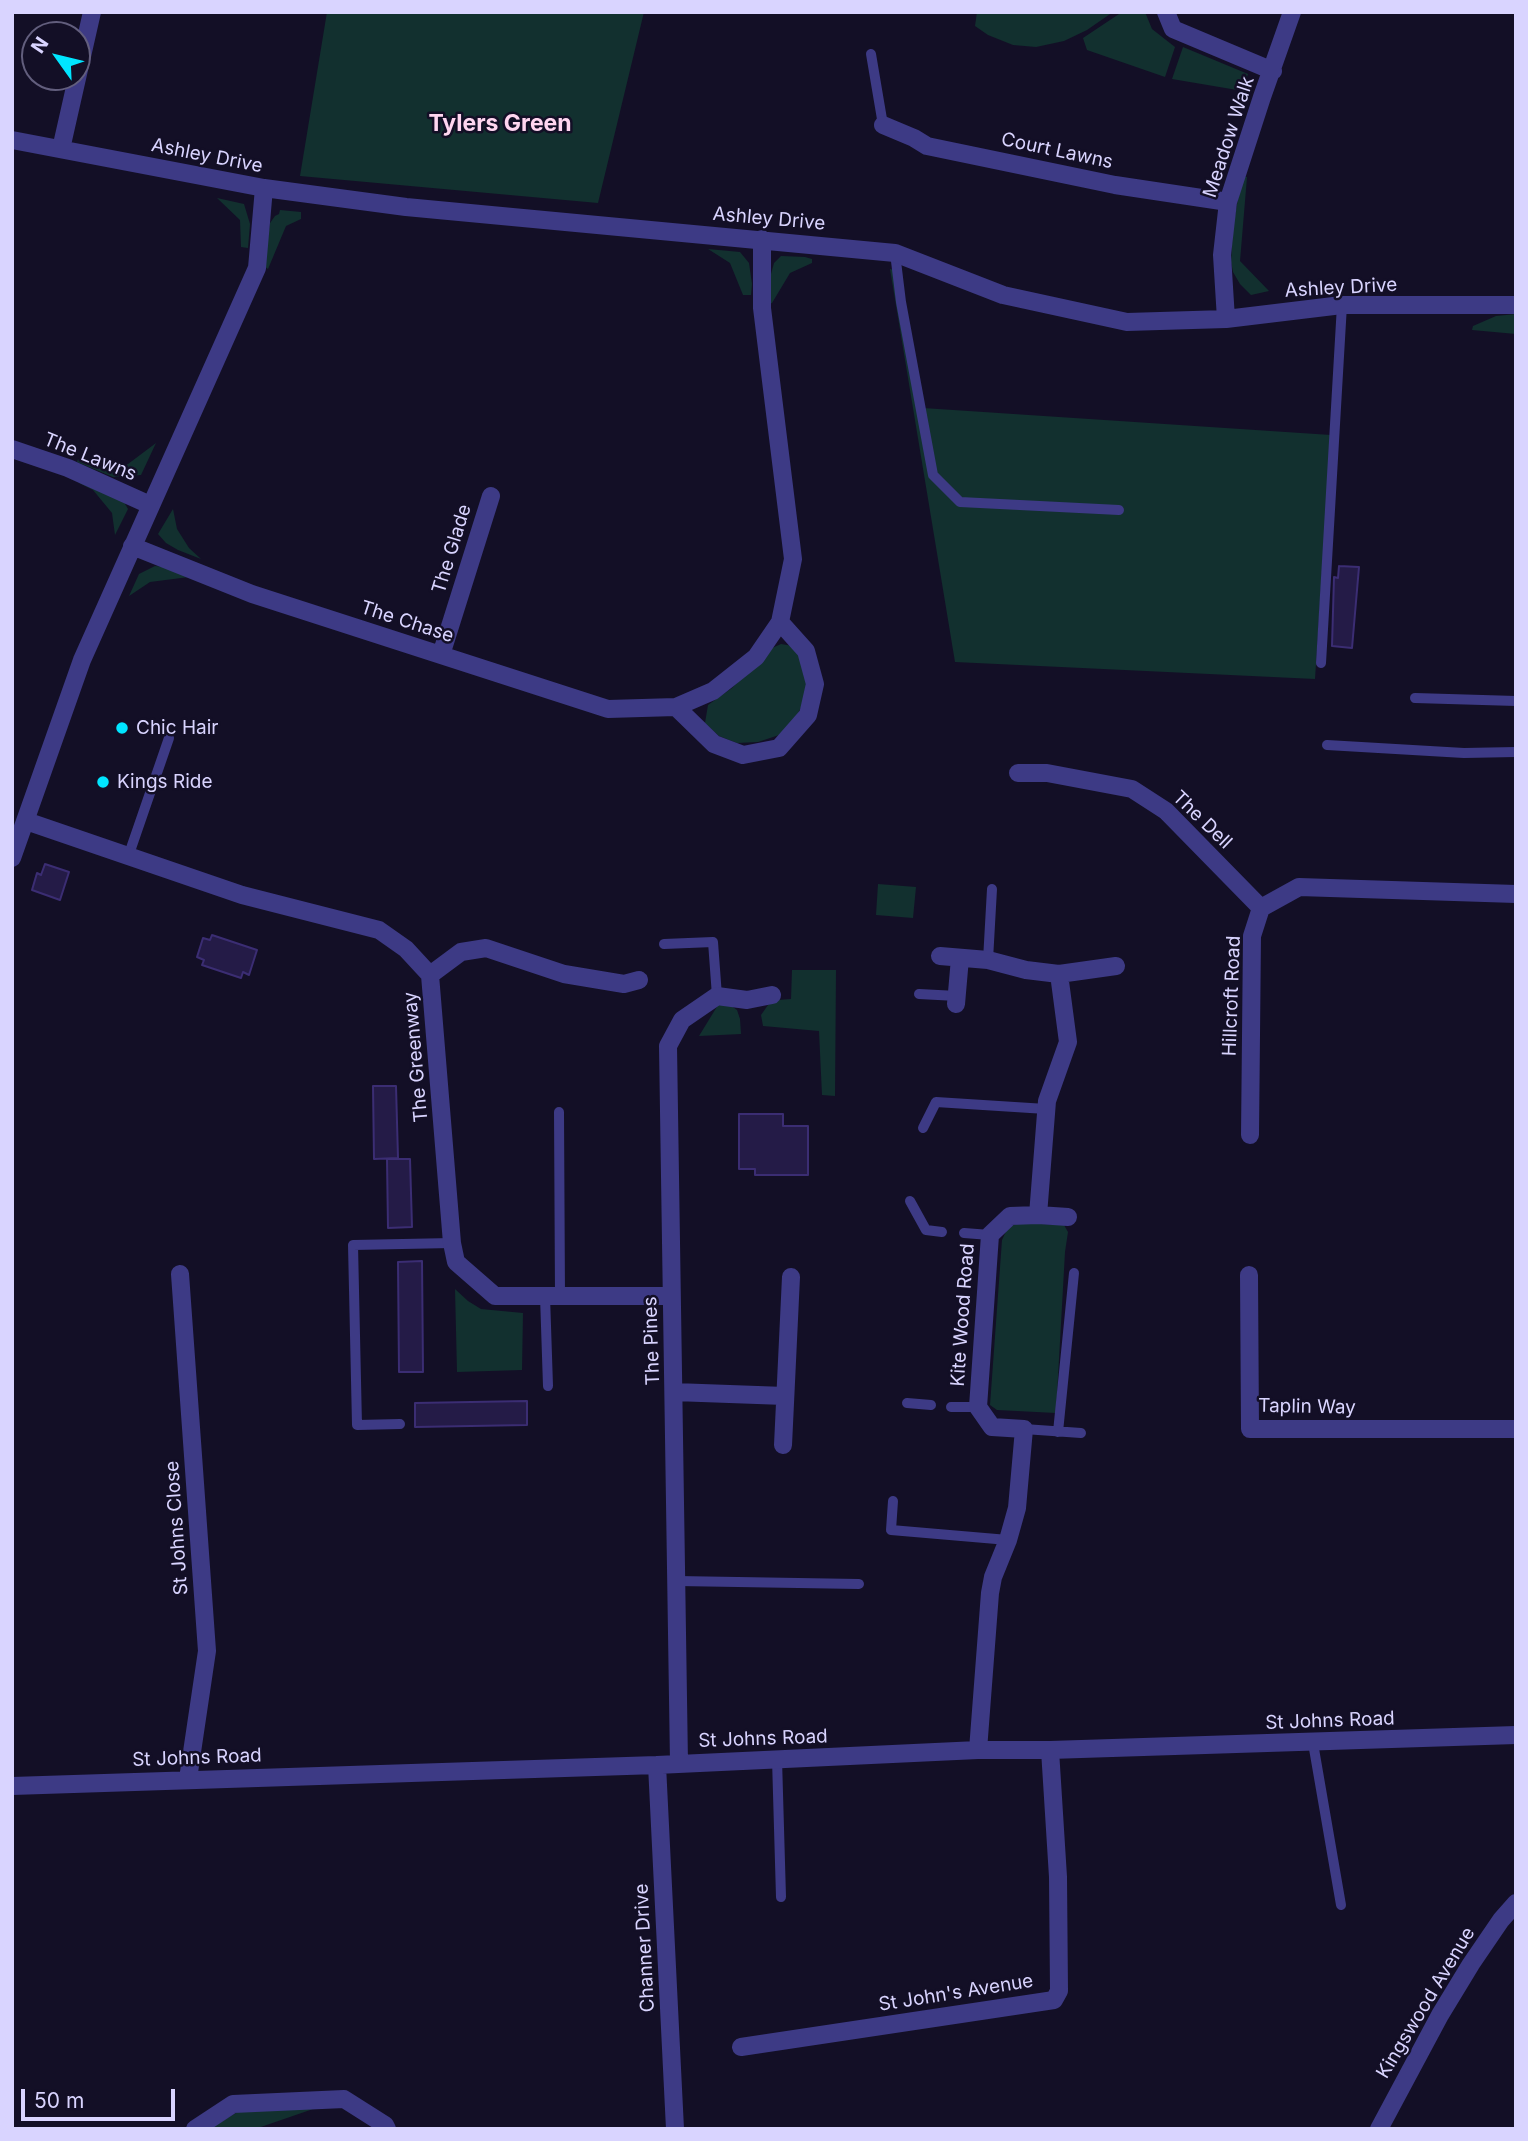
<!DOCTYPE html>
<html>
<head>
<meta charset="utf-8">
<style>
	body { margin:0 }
	#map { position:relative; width:1528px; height:2141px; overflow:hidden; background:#130f26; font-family:Inter,sans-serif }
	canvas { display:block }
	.frame { position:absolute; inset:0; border:14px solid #d9d4ff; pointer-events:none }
	.north { position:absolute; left:21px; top:21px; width:70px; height:70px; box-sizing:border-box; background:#130f26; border:2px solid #625e7d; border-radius:50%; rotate:304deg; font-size:19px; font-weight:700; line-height:28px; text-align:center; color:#d9d4ff }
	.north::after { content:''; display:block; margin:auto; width:24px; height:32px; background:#00e5ff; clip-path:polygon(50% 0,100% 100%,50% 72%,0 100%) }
	.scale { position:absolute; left:21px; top:2089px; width:154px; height:32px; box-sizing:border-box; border:4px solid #d9d4ff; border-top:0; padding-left:9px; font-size:21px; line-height:24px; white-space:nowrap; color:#d9d4ff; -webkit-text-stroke:5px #130f26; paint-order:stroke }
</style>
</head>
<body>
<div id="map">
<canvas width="1528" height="2141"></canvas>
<div class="frame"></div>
<div class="north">N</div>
<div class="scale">50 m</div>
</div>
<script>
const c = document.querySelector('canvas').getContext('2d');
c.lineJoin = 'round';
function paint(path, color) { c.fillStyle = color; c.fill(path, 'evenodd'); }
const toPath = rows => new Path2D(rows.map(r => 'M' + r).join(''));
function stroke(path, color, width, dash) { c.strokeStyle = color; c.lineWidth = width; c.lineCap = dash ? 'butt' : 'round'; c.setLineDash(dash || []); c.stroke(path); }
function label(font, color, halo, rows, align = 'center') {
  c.font = font + ' Inter,sans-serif'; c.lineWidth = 5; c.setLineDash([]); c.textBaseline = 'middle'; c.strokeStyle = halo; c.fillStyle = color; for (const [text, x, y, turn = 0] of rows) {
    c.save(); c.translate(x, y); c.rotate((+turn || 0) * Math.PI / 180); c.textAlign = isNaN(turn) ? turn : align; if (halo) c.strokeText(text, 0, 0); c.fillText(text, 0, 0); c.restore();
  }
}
const green = toPath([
	[327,12,644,12,598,203,300,176],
	[977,12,1113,12,1087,30,1064,41,1036,47,1013,45,988,35,975,26],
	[1122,12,1145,12,1152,29,1175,47,1165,77,1087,50,1083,38],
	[1183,47,1248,74,1243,91,1172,79],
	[1242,176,1247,177,1240,261,1269,291,1251,295,1240,284,1233,272,1231,262,1233,227],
	[217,198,244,204,250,224,248,248,241,247,240,220],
	[280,210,301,212,301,219,286,226,268,269,264,266,270,223,275,216,279,214],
	[708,249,740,252,749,263,752,284,751,295,743,295,730,263],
	[781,256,805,257,812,259,812,263,790,273,772,303,768,304,771,274,774,263],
	[890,269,900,271,923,408,1331,435,1315,679,955,662],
	[1516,314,1516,334,1472,330,1473,326,1496,316],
	[156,443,141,475,113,477,77,462,78,459,106,471,128,464],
	[80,479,124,502,128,509,115,535,112,513,93,490,79,483],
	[173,509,177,529,189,548,201,559,178,550,166,543,158,534],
	[155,566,175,568,189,577,150,582,129,596,139,574],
	[781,644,793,646,806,668,807,691,804,702,794,721,779,735,758,742,737,743,719,736,705,723,708,705,732,688,770,649],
	[878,884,916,887,913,918,876,915],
	[792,970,836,970,835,1096,822,1095,819,1031,763,1026,761,1015,768,1005,778,1000,791,999],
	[718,1005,730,1005,737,1010,740,1019,741,1034,699,1036],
	[1019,1223,1064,1225,1068,1232,1065,1252,1056,1413,997,1410,990,1405,1002,1240,1008,1227],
	[455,1289,468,1301,481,1309,523,1313,522,1370,457,1372],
	[316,2108,255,2129,209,2129,241,2110]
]);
const building = toPath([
	[1339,566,1359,567,1352,648,1332,646,1334,577,1338,578,1339,566],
	[45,864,69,872,60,900,32,890,37,873,41,875,45,864],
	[212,935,257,950,249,975,243,972,241,978,202,965,204,960,197,957,203,938,210,940,212,935],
	[373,1086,396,1086,398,1158,374,1159,373,1086],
	[739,1114,783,1114,783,1126,808,1126,808,1175,755,1175,755,1169,739,1169,739,1114],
	[387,1159,410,1159,412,1227,388,1228,387,1159],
	[422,1261,423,1372,399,1372,398,1262,422,1261],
	[527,1401,527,1425,415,1427,415,1403,527,1401]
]);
const service = toPath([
	[871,54,883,125],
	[895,253,901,302,933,475,960,502,1119,510],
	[1321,663,1342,305],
	[1415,698,1516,701],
	[1327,745,1464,753,1516,752],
	[128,857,169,738],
	[664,944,713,942,717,996],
	[988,960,992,889],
	[919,994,957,996],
	[559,1112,560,1297],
	[923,1128,936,1102,1046,1109],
	[910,1201,926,1230,942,1232],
	[964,1233,990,1235],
	[545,1296,548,1386],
	[907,1403,931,1405],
	[951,1407,978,1407],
	[400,1424,357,1425,353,1245,452,1243],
	[1024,1429,1081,1433],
	[1058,1432,1074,1273],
	[893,1501,891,1530,1008,1540],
	[677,1581,859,1584],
	[1313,1743,1341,1905],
	[777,1759,781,1897]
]);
const minor = toPath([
	[1166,12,1173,29,1273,71],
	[883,125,914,138,927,146,1115,185,1228,202],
	[12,140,264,188,406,207,895,253,1003,295,1127,322,1226,319,1342,305,1516,305],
	[61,149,92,12],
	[1226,319,1222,255,1228,202,1262,97,1292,12],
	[12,449,68,468,150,505],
	[132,546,252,594,608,709,676,707,713,691,756,657,780,622,793,559,762,308,762,239],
	[441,655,491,496],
	[676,707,714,744,743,755,779,748,808,715,815,684,806,651,780,622],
	[1018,773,1047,773,1132,789,1166,811,1261,908],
	[26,821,242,895,379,930,406,949,430,975,452,1243,456,1262,495,1296,671,1296],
	[12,858,82,660,257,268,264,188],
	[940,956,988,960,1026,970,1059,974,1068,1042,1047,1101,1038,1215,1010,1216,990,1235,978,1407,992,1427,1024,1429,1017,1508,1008,1540,993,1577,990,1593,978,1750],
	[1059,974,1116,966],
	[430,975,461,952,486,948,564,974,624,984,639,980],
	[956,1004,960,958],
	[1250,1135,1252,936,1261,908,1299,887,1516,894],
	[1038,1215,1068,1217],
	[180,1274,207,1651,188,1779],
	[1249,1275,1250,1429,1516,1429],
	[674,1392,785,1396],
	[783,1445,791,1277],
	[679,1763,668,1046,682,1020,717,996,747,1000,772,995],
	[657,1765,675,2129],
	[12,1786,657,1765,978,1750,1050,1750,1516,1735],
	[741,2047,1054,2000,1059,1991,1058,1877,1050,1750],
	[195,2129,233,2104,344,2099,385,2125,387,2129],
	[1379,2129,1440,2015,1471,1964,1501,1920,1516,1903]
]);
const markers = [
	[122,728,7,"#00e5ff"],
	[103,782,7,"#00e5ff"]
];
const streetNames = [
	["Meadow Walk",1229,137,-72],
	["Court Lawns",1057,151,12],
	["Ashley Drive",207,156,11],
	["Ashley Drive",769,219,5],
	["Ashley Drive",1341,288,-3],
	["The Lawns",90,457,22],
	["The Glade",452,549,-73],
	["The Chase",407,622,18],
	["The Dell",1202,820,44],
	["Hillcroft Road",1232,996,-88],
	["The Greenway",416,1057,-95],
	["Kite Wood Road",963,1315,-86],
	["The Pines",652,1341,-92],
	["Taplin Way",1307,1407,1],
	["St Johns Close",177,1528,-94],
	["St Johns Road",1330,1721,-2],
	["St Johns Road",763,1739,-2],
	["St Johns Road",197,1758,-2],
	["Channer Drive",645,1948,-93],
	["St John's Avenue",956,1993,-9],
	["Kingswood Avenue",1426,2003,-59]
];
const poiNames = [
	["Chic Hair",136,728],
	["Kings Ride",117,782]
];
const quarterNames = [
	["Tylers Green",500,124]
];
paint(green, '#12302f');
paint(building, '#241b47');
stroke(building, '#3b2d73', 2);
stroke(service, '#3d3a85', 10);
stroke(minor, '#3d3a85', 18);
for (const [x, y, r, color] of markers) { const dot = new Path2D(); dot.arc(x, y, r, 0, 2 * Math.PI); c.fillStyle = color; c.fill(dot); stroke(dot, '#130f26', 2.5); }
label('19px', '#d9d4ff', '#130f26', streetNames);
label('19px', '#d9d4ff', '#130f26', poiNames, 'left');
label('bold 23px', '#ffd6f0', '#130f26', quarterNames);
</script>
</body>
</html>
